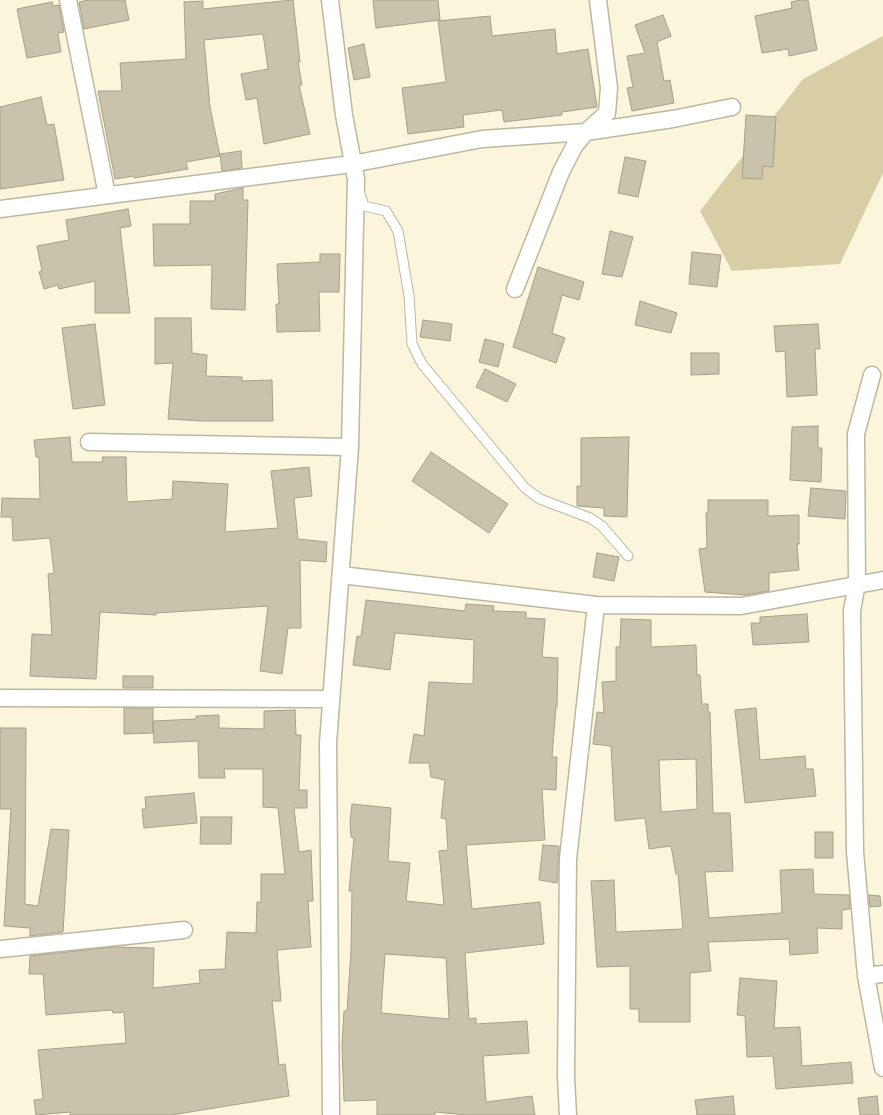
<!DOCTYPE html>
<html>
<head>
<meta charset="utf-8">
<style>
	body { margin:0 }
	canvas { display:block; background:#faf5db }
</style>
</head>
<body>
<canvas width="883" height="1115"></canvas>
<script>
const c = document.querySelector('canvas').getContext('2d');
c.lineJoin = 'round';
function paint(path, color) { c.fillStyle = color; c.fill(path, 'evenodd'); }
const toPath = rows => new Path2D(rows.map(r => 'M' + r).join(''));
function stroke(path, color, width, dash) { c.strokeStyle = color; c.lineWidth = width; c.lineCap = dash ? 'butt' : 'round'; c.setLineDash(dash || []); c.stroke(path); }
const green = toPath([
	[883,36,883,173,840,264,732,271,700,211,803,79]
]);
const building = toPath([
	[88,0,125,0,129,20,84,29,79,2,88,0],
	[293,0,300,62,298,62,302,85,299,85,310,134,264,144,257,98,246,100,241,74,268,69,263,34,204,40,210,107,220,156,186,162,188,169,134,178,134,176,115,179,98,91,122,91,120,63,186,59,184,2,203,1,203,9,293,0],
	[373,0,438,0,440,20,376,28,373,0],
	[800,0,808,0,817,50,789,56,788,49,762,53,755,16,792,8,791,2,800,0],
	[52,2,53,6,59,5,64,32,58,33,61,52,27,58,17,9,52,2],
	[663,15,671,36,657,42,664,81,670,80,674,103,632,111,627,88,633,87,627,56,645,53,635,25,663,15],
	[490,16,492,36,555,29,557,54,588,49,597,107,562,112,562,115,504,122,502,110,463,115,464,127,408,134,402,88,446,82,438,21,490,16],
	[364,44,370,77,354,80,348,48,364,44],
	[41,97,47,125,54,124,64,180,0,189,0,107,41,97],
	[746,115,776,117,773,167,763,166,762,179,742,178,746,115],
	[241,151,242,168,222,171,220,154,241,151],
	[625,157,646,161,638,197,618,193,625,157],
	[243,188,243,200,248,200,245,310,211,309,212,265,154,266,153,224,190,224,190,201,215,201,215,194,243,188],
	[128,209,131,226,120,228,130,313,95,313,95,281,59,289,58,285,44,289,39,272,42,271,37,246,69,240,66,220,128,209],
	[610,231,633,237,622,277,602,274,610,231],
	[692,252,721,255,717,287,689,284,692,252],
	[320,254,340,254,339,292,319,292,320,331,277,332,276,304,279,304,277,264,320,262,320,254],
	[538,267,584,282,579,300,562,295,552,333,565,338,556,363,513,347,538,267],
	[640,301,677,313,671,333,635,325,640,301],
	[155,318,191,318,192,353,207,355,206,376,242,377,242,381,272,380,273,421,202,421,168,419,173,363,155,364,155,318],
	[423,320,452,324,450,341,420,337,423,320],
	[95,324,105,405,73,409,62,328,95,324],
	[818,324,820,349,815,349,817,395,787,397,785,351,776,352,774,326,818,324],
	[485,339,504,344,498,367,479,362,485,339],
	[691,353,719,353,719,374,691,375,691,353],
	[485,369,516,384,507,402,476,387,485,369],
	[818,426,818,448,822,448,821,482,790,480,792,427,818,426],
	[70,437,72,462,103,462,102,457,126,457,127,502,172,499,173,481,228,484,225,532,278,528,271,471,309,467,312,496,294,498,298,539,327,542,326,562,300,560,301,628,288,628,282,674,260,671,268,606,156,613,156,615,100,612,96,679,30,676,32,634,52,635,48,574,54,573,50,538,13,541,12,517,1,517,2,498,40,499,39,457,36,457,34,440,70,437],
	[629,437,627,517,604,516,604,508,577,506,577,486,581,486,581,438,629,437],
	[431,452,508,504,489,533,412,481,431,452],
	[811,488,846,491,845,519,808,516,811,488],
	[708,500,768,500,768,516,799,515,799,544,797,544,799,570,769,573,769,591,745,595,705,592,699,549,707,548,706,513,708,513,708,500],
	[597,553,619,557,614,581,593,577,597,553],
	[366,600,465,611,466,604,494,606,493,611,526,612,526,618,545,619,542,657,558,658,557,707,556,707,552,757,557,757,556,790,542,789,545,840,466,845,472,909,540,902,544,944,465,953,469,1019,476,1018,476,1024,527,1021,529,1053,483,1056,486,1102,532,1096,535,1115,467,1115,435,1112,435,1115,377,1115,377,1100,344,1101,342,1046,344,1011,347,1011,351,951,352,891,349,891,354,838,351,837,350,822,352,804,391,808,388,861,410,863,406,901,444,905,439,851,448,850,446,819,441,818,445,780,431,777,429,763,409,763,414,734,424,736,429,682,473,684,474,640,395,633,390,670,353,665,357,636,361,637,366,600],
	[385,954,446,958,449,1019,381,1013,385,954],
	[807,614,809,642,753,645,751,623,760,623,760,617,807,614],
	[621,619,651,620,651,647,696,645,697,675,700,675,702,704,708,704,708,712,710,712,713,813,730,813,733,871,705,872,709,918,782,913,780,870,813,869,814,894,849,895,850,909,842,910,842,929,817,928,818,953,790,955,789,939,708,942,711,971,690,973,690,1022,639,1022,639,1009,630,1009,630,966,597,967,591,881,614,880,616,932,683,929,678,874,676,874,671,846,649,849,645,818,615,821,611,746,593,744,597,712,604,713,602,682,616,681,616,647,620,647,621,619],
	[696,759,697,809,661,812,659,760,696,759],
	[123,676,153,676,153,688,123,688,123,676],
	[124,708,153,708,153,733,124,734,124,708],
	[756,708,760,760,805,756,806,769,813,769,816,796,745,803,735,710,756,708],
	[295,710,296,735,301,735,299,790,307,790,307,808,294,808,299,852,311,850,313,901,308,901,311,947,277,950,281,1001,272,1001,279,1065,285,1064,289,1096,171,1115,70,1115,70,1112,36,1115,34,1100,43,1099,38,1050,126,1043,124,1012,113,1013,112,1010,46,1015,43,974,29,974,30,956,113,947,154,948,153,988,200,983,199,970,225,969,227,932,256,933,257,902,261,902,261,874,285,874,278,808,263,807,263,769,224,769,225,778,199,778,198,741,154,743,153,721,196,719,196,716,219,715,219,728,264,729,264,711,295,710],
	[0,728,26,728,25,904,38,906,51,829,69,830,63,932,30,936,30,928,4,926,11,809,0,809,0,728],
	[194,793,197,823,144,828,142,809,146,809,145,797,194,793],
	[201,817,232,817,231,844,200,844,201,817],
	[815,832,833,832,833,858,815,858,815,832],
	[543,845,559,846,557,883,539,880,543,845],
	[869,895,880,896,881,906,870,907,869,895],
	[740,978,777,981,774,1028,800,1027,802,1066,851,1062,853,1083,776,1089,773,1056,747,1057,745,1016,737,1015,740,978],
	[733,1096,735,1115,697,1115,695,1100,733,1096],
	[877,1096,879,1115,860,1115,858,1098,877,1096]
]);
const lane = toPath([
	[360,194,364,206,386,211,398,231,409,296,412,344,422,364,525,488,540,499,590,518,602,526,628,556]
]);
const street = toPath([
	[68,0,107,195],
	[330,0,344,115,356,179,350,447,328,743,331,1115],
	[0,209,352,164,482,139,586,132,673,119,732,107],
	[515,289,561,172,575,145,586,132,607,113,609,88,598,0],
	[872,375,856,434,857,584,852,610,855,852,866,976,883,1068],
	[89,442,350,447],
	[341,575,596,605,741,606,883,580],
	[0,698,330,699],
	[0,949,184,930],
	[866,976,883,974],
	[568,1115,566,1077,568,859,596,605]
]);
paint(green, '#d8cea6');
paint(building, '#c9c3ab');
stroke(building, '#a6a089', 1);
stroke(lane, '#bdb8a0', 11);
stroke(street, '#bdb8a0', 19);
stroke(lane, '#fff', 9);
stroke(street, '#fff', 16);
</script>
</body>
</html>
